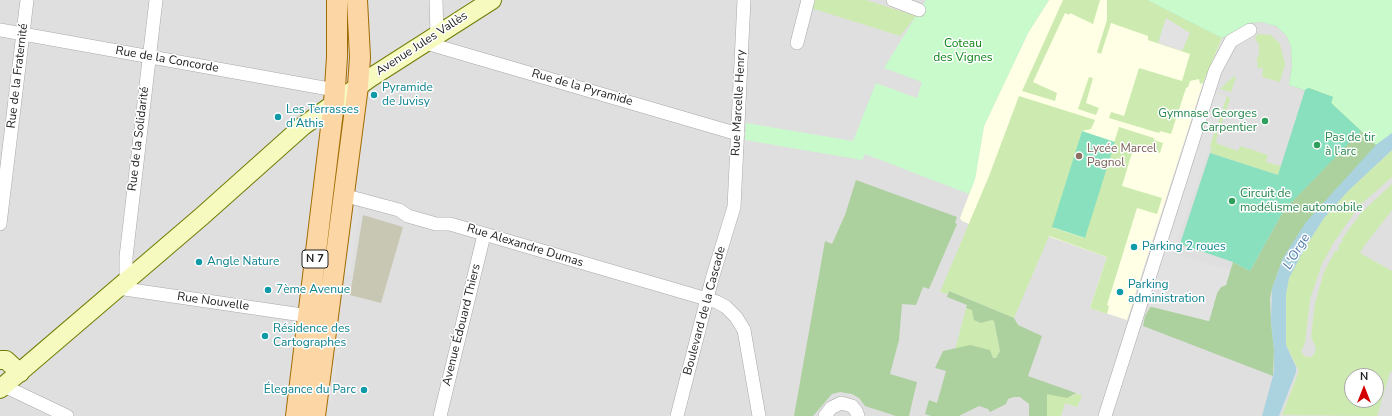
<!DOCTYPE html>
<html>
<head>
<meta charset="utf-8">
<style>
	body { margin:0 }
	#map { position:relative; width:1392px; height:416px; overflow:hidden; background:#f2efe9; font-family:"Nunito Sans",sans-serif }
	canvas { display:block }
	.north { position:absolute; left:1344px; top:368px; width:40px; height:40px; box-sizing:border-box; background:#fff; border:1px solid #a7a7a7; border-radius:50%; rotate:0deg; font-size:11px; font-weight:700; line-height:16px; text-align:center; color:#222 }
	.north::after { content:''; display:block; margin:auto; width:14px; height:18px; background:#d40000; clip-path:polygon(50% 0,100% 100%,50% 72%,0 100%) }
</style>
</head>
<body>
<div id="map">
<canvas width="1392" height="416"></canvas>
<div class="north">N</div>
</div>
<script>
const c = document.querySelector('canvas').getContext('2d');
c.lineJoin = 'round';
function paint(path, color) { c.fillStyle = color; c.fill(path, 'evenodd'); }
const toPath = rows => new Path2D(rows.map(r => 'M' + r).join(''));
function stroke(path, color, width, dash) { c.strokeStyle = color; c.lineWidth = width; c.lineCap = dash ? 'butt' : 'round'; c.setLineDash(dash || []); c.stroke(path); }
function label(font, color, halo, rows, align = 'center') {
  c.font = font + ' "Nunito Sans",sans-serif'; c.lineWidth = 3; c.setLineDash([]); c.textBaseline = 'middle'; c.strokeStyle = halo; c.fillStyle = color; for (const [text, x, y, turn = 0] of rows) {
    c.save(); c.translate(x, y); c.rotate((+turn || 0) * Math.PI / 180); c.textAlign = isNaN(turn) ? turn : align; if (halo) c.strokeText(text, 0, 0); c.fillText(text, 0, 0); c.restore();
  }
}
const residential = toPath([
	[0,0,1392,0,1392,416,0,416],
	[1352,376,1376,376,1376,400,1352,400]
]);
const education = toPath([
	[1049,0,1147,0,1222,38,1203,83,1127,320,1090,308,1107,257,1019,226,1012,242,962,221,960,218,975,179,984,126,1028,33]
]);
const construction = toPath([
	[363,215,403,227,381,303,350,295]
]);
const grass = toPath([
	[814,0,866,0,916,16,900,36,811,8],
	[1063,0,1100,0,1093,24,1070,13,1069,15,1065,13,1033,82,1057,93,1055,101,1022,91],
	[1107,0,1147,0,1222,38,1203,83,1200,84,1199,79,1190,81,1188,87,1186,88,1171,134,1160,131,1159,133,1109,118,1111,112,1124,116,1139,68,1182,81,1190,54,1148,40,1148,36,1111,23,1101,54,1097,52,1107,20],
	[1258,34,1271,35,1280,44,1285,64,1280,82,1262,77,1263,68,1261,67,1260,69,1258,68,1257,59,1259,54,1259,45,1255,38],
	[1234,76,1236,77,1231,92,1220,89],
	[1089,77,1093,78,1086,103,1099,108,1096,115,1078,109],
	[1217,93,1229,97,1230,99,1220,128,1209,129,1217,127,1226,97],
	[1019,96,1095,120,1091,129,1082,131,1054,228,1084,238,1119,127,1154,138,1154,140,1163,143,1160,153,1134,146,1122,186,1162,198,1157,214,1137,208,1107,305,1109,306,1107,314,1090,308,1107,257,1049,236,1014,318,949,291,948,294,940,292,989,176],
	[1210,132,1218,133,1216,142,1218,144,1238,151,1240,146,1268,155,1266,162,1281,166,1278,175,1210,153,1212,147,1203,144],
	[1392,150,1392,177,1360,205,1334,242,1322,264,1310,299,1305,343,1301,351,1304,356,1308,357,1312,357,1315,352,1316,348,1311,337,1315,303,1324,272,1335,251,1338,251,1339,245,1343,241,1342,239,1361,213,1392,184,1392,210,1364,246,1360,253,1392,271,1392,372,1390,372,1377,416,1282,415,1299,371,1286,345,1286,294,1289,278,1306,246,1324,218,1348,191],
	[1352,376,1376,376,1376,400,1352,400],
	[966,308,972,310,980,323,992,320,994,321,1000,351,997,358,955,350],
	[1076,393,1082,396,1077,407,1065,403,1061,416,1047,416,1047,394,1073,396]
]);
const forest = toPath([
	[1147,0,1392,0,1392,133,1385,137,1283,258,1272,289,1270,299,1271,322,1274,350,1273,376,1143,326,1145,316,1151,306,1209,321,1217,293,1221,287,1226,285,1233,262,1250,271,1284,210,1360,131,1307,91,1289,85,1292,66,1291,46,1286,35,1276,26,1262,22,1250,23,1222,38],
	[856,180,957,217,955,223,957,224,929,289,923,287,916,305,902,304,899,340,890,374,917,382,909,416,896,416,865,406,859,398,852,394,840,392,832,394,813,416,794,416,825,241,832,244,845,215],
	[949,291,1014,318,1018,325,1042,336,1028,376,1076,393,1067,398,1047,394,1047,416,1029,416,1029,404,1020,397,1014,397,1008,399,1006,404,990,412,988,409,979,406,959,416,931,416,925,414,929,400,937,403,946,371,935,368,943,351,970,345,990,350,993,358,996,358,1000,351,994,321,992,320,981,323,974,320,972,310,966,308,967,305,947,297]
]);
const park = toPath([
	[926,0,1049,0,1028,33,984,126,975,179,969,194,865,154,862,160,745,140,746,123,853,141,876,83,917,98,922,82,884,68],
	[1147,0,1392,0,1392,133,1376,145,1331,103,1333,97,1309,88,1307,91,1289,85,1292,66,1291,46,1286,35,1276,26,1262,22,1250,23,1222,38]
]);
const pitch = toPath([
	[1308,88,1333,97,1331,103,1361,131,1284,210,1250,271,1233,262,1180,244,1210,153,1278,175,1305,90],
	[1082,131,1115,142,1085,238,1052,227]
]);
const parking = toPath([
	[1166,18,1190,33,1182,51,1158,43],
	[1215,93,1227,96,1173,254,1230,270,1226,285,1221,287,1217,293,1209,321,1148,306],
	[356,204,359,210,350,276,342,275,352,208],
	[334,332,342,334,339,355,331,354],
	[331,361,337,362,332,402,325,401]
]);
const water = toPath([
	[1392,133,1392,150,1348,191,1324,218,1306,246,1289,278,1286,294,1286,345,1296,367,1296,372,1279,416,1262,416,1274,372,1274,350,1271,322,1272,289,1283,258,1306,222,1376,145]
]);
const street = toPath([
	[436,0,437,35],
	[893,0,919,10],
	[0,30,335,90],
	[426,43,738,134],
	[797,43,808,0],
	[343,195,399,210,408,216,436,224,450,224,717,302,726,307,736,317,744,330,759,416],
	[0,224,27,0],
	[129,279,126,273,126,257,156,0],
	[118,288,309,316],
	[4,386,67,416],
	[440,416,484,235],
	[677,416,712,279,734,207,744,0],
	[825,416,831,408,841,403,852,406,856,411,858,416],
	[1105,416,1215,71,1231,41,1250,30]
]);
const secondary = toPath([
	[0,360,6,360,20,373],
	[0,389,201,217,303,126,370,78,492,0]
]);
const primary = toPath([
	[296,416,334,103,337,57,337,0],
	[315,416,358,86,360,57,357,0]
]);
const markers = [
	[374,95,4,"#0f9aa8"],
	[278,117,4,"#0f9aa8"],
	[1265,121,4,"#2e9e5b"],
	[1317,145,4,"#2e9e5b"],
	[1079,156,4,"#8d6e63"],
	[1232,201,4,"#2e9e5b"],
	[1134,247,4,"#0f9aa8"],
	[199,262,4,"#0f9aa8"],
	[268,290,4,"#0f9aa8"],
	[1120,292,4,"#0f9aa8"],
	[265,336,4,"#0f9aa8"],
	[364,390,4,"#0f9aa8"]
];
const shields = [
	[315,259,26]
];
const shieldNames = [
	["N 7",315,259]
];
const streetNames = [
	["Avenue Jules Vallès",422,44,-33],
	["Rue de la Concorde",167,60,10],
	["Rue de la Fraternité",18,76,-83],
	["Rue de la Pyramide",582,88,16],
	["Rue Marcelle Henry",739,103,-87],
	["Rue de la Solidarité",139,139,-83],
	["Rue Alexandre Dumas",525,246,17],
	["Rue Nouvelle",213,302,8],
	["Boulevard de la Cascade",705,311,-75],
	["Avenue Édouard Thiers",462,325,-76]
];
const parkNames = [
	["Coteau",963,44],
	["des Vignes",963,58]
];
const cultureNames = [
	["Pyramide",382,88],
	["de Juvisy",382,102],
	["Les Terrasses",286,110],
	["d'Athis",286,124],
	["Parking 2 roues",1142,247],
	["Angle Nature",207,262],
	["Parking",1128,285],
	["administration",1128,299],
	["7ème Avenue",276,290],
	["Résidence des",273,329],
	["Cartographes",273,343],
	["Élegance du Parc",356,390,"right"]
];
const leisureNames = [
	["Gymnase Georges",1257,114,"right"],
	["Carpentier",1257,128,"right"],
	["Pas de tir",1325,138],
	["à l'arc",1325,152],
	["Circuit de",1240,194],
	["modélisme automobile",1240,208]
];
const educationNames = [
	["Lycée Marcel",1087,149],
	["Pagnol",1087,163]
];
const waterNames = [
	["L'Orge",1297,252,-59]
];
paint(residential, '#e0dfdf');
paint(education, '#ffffe5');
paint(construction, '#c7c7b4');
paint(grass, '#cdebb0');
paint(forest, '#add19e');
paint(park, '#c8facc');
paint(pitch, '#88e0be');
paint(parking, '#e2e2e2');
paint(water, '#aad3df');
stroke(street, '#a9a9a9', 14);
stroke(secondary, '#707d05', 20);
stroke(primary, '#a06b00', 22);
stroke(street, '#fff', 13);
stroke(secondary, '#f7fabf', 18);
stroke(primary, '#fcd6a4', 20);
for (const [x, y, r, color] of markers) { const dot = new Path2D(); dot.arc(x, y, r, 0, 2 * Math.PI); c.fillStyle = color; c.fill(dot); stroke(dot, '#fff', 1.5); }
for (const [x, y, w] of shields) { const box = new Path2D(); box.roundRect(x - w / 2, y - 9, w, 18, 3); c.fillStyle = '#fff'; c.fill(box); stroke(box, '#222', 1); }
label('bold 11px', '#222', null, shieldNames);
label('12px', '#222', '#fff', streetNames);
label('12px', '#0c8416', '#fff', parkNames);
label('12px', '#0d838f', '#fff', cultureNames, 'left');
label('12px', '#27864d', '#fff', leisureNames, 'left');
label('12px', '#785e54', '#fff', educationNames, 'left');
label('italic 13px', '#4a7aab', '#fff', waterNames);
</script>
</body>
</html>
